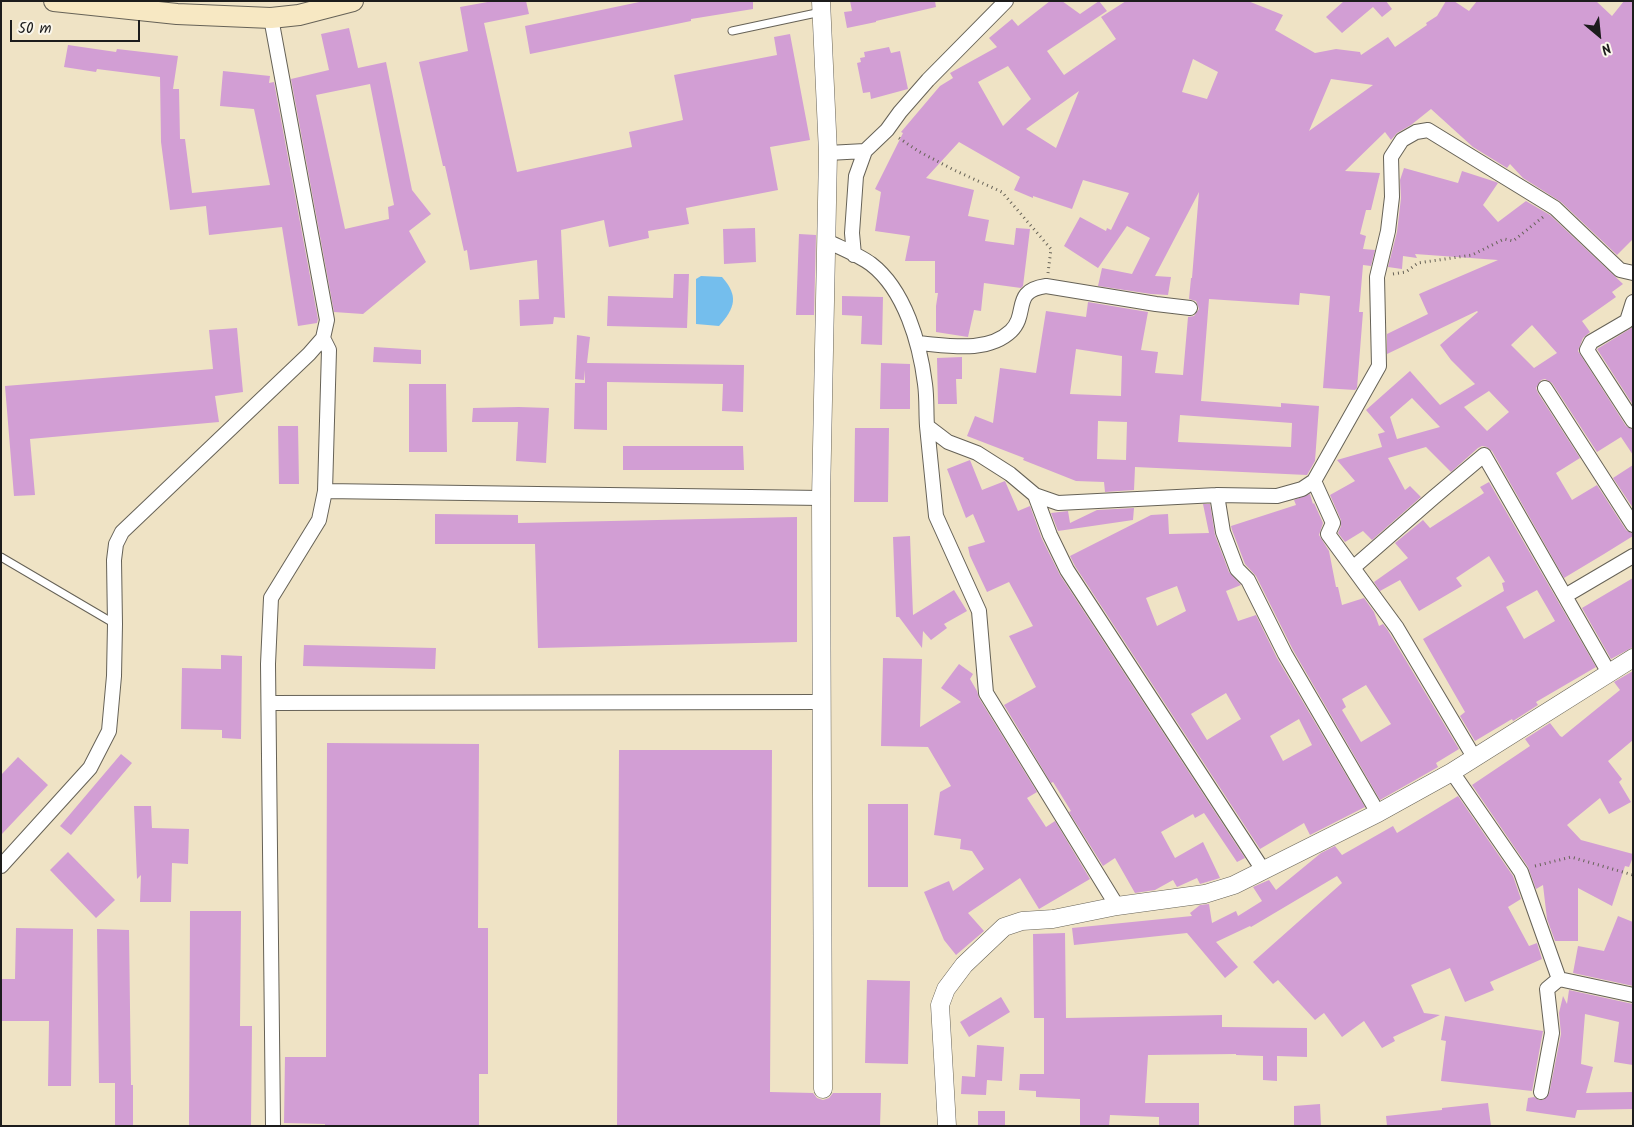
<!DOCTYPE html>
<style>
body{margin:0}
#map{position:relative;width:1634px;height:1127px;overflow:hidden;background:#efe3c5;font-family:Kalam,sans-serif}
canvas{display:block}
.frame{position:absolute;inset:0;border:2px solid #1c1c1c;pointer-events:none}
.north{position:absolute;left:1574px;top:10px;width:50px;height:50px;-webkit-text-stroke:4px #fbf7ec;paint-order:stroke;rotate:152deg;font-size:14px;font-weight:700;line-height:20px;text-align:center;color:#1c1c1c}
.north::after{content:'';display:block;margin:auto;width:18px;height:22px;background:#1c1c1c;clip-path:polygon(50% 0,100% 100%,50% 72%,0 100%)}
.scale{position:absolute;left:10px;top:20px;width:130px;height:22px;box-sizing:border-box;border:2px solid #1c1c1c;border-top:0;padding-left:6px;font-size:15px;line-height:18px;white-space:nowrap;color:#1c1c1c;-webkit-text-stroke:4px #fbf7ec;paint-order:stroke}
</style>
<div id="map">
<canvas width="1634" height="1127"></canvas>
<div class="frame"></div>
<div class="north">N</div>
<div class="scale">50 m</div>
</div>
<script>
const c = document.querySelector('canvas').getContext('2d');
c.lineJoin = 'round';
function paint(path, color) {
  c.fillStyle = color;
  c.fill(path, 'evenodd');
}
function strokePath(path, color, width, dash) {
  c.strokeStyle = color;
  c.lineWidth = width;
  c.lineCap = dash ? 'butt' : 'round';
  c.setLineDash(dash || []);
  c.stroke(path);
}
const water = new Path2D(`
 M701,276l21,1c17,19 13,31 -3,49l-23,-2v-45z`);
const building = new Path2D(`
 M493,1h33l3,13 -45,9 33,149 115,-25 -3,-15 54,-12 -9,-45 103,-20 -3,-18 16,-3 20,106 -40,7 8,43 -92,18 3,16 -41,7 1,7 -40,9 -5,-27 -43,10 4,88 -11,-1 -1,7 -33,2 -1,-26 20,-1 -2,-39 -67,10 -3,-20 -3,1 -19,-85h-2l-24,-104 49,-11 -8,-44z
 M644,1h109v8l-62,10v2l-161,33 -5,-28z
 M850,1h85l1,6 -60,14v1l-29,6 -3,-16 8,-1z
 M1050,1h12l18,13 19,-13 8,10 -60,40 17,24 52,-36 -15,-22 25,-16h122l35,14 -8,15 40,23 21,-4 24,3 1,3 27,-18 7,10 32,-22 -1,-2 11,-7 9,-15h8l15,10 8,-10h119l16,15 12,-15h9v238l-16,16 -56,-53 -38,-24 -13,-14 -3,4 -34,-21 -42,-38 -20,16 -14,8 -6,7 -6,-8 -40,39 35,2 -9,37h-5l-6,24 6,2 -3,13 12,1 -4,16 -8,-1 -4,47h4l-6,76 -2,2 -32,-2 7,-92 -30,-3 -1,12 -90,-6 -8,102 80,6v-4l38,3 -4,55 -8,14 -172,-8 -1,23 -29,2 -1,-10 -28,-1 -53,-21 1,-2 -57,-22 8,-20 18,7 7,-55 36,5 10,-62 40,6 2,-15 60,10 -7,38 17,2 -3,21 28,2 5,-58 6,-1 5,-7 -3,-8 -7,-2 2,-21h1l7,-86 -44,84 16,1 -3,18 -17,-1 -53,-8 4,-18 30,6 18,-36 -23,-12 -29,42 -34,-22 16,-29 26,14 1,-3 4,2 18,-37 -46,-13 -11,29 -39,-13v2l-19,-8 6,-13 -61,-35 -33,36 48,12 -6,26 21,4 -4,21 29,4 2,-17 14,1 -7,57 -2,2 -37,-5 -3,28 -7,-1 -6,27 -32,-5v-26l2,-13h-3v-32h-30l5,-25 -35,-5 6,-39 -6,-3 28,-56 -2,-1 39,-46 13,-8 -3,-5 47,-26 -8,-9 23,-19 6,7zM1193,59l25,13 -11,27 -25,-7zM1008,66l23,33 -28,27 -25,-44zM1331,79l42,6 -64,46zM1079,91l-23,57 -30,-19zM1076,349l46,7 -1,40 -51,-2zM1180,415l112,8 -1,24 -113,-5zM1098,421l29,1 -1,38 -29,-1z
 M1344,1h42l6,8 -10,8 -9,-10 -31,26 -16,-16z
 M349,28l9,40 28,-6 26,128 19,24 -22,17 17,31 -63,52 -29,-2 -43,-233 38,-9 -8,-36zM370,84l24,121 -6,2 1,12 -44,10 -29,-134z
 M68,45l48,7 1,-3 61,7 -5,33h6l1,50h5l7,54 78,-8 -16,-76 -34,-3 3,-35 47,5 -1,7 5,-1 44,237 -1,4 -19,3 -16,-99 -73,8 -3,-29 -36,4 -9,-68 -1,-65 -63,-8 -1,3 -32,-5z
 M889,47l2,6 9,-2 8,38 -37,10 -1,-7 -7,1 -6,-30 4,-1 -1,-4 5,-1 -1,-5z
 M1404,168l54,15 4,-12 34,11 2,1 -15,22 15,17 28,-21 24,14 73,69 -11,8 4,5 -34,24 8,11 -7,6 -5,13 48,75 7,4v25l-12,-18 -24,15 -45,-69 -7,-4 -4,1 -5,8 2,5 42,65 -24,15 16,27 25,-15 29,45 7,4v2l-29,18 -40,24 -72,-127 -5,-4 -5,-1 -4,2 -27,24 -25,-25 -38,11 17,32 5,-4 11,11 -49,43 -9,-9 -18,11 -7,-9 3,-7v-6l-11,-25 25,-14 -18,-21 45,-13 -4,-13 7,-2 -19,-22 44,-39 30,34 35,-21 -24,-24 -11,-15 38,-33 -1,-1 -90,43v-20l41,-20 -9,-20 79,-34 -83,-6 2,4 -14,-2 -1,13 -14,-2 9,-35 4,-34 -1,-18zM1532,325l25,28 -23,15 -23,-23zM1489,391l20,21 -22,19 -23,-24zM1412,398l28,29 -43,12 -7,-22z
 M755,228l1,34 -32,2 -1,-35z
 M799,234l17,1 -2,80h-18z
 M674,274h15l-2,54 -80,-2 1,-30 65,2z
 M842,296l41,1 -1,48 -21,-1 1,-28 -20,-1z
 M1633,327v78l-36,-56z
 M237,328l6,64 -28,4 4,26 -189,17 5,56 -21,1 -9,-110 208,-17 -4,-39z
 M577,335l13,2 -3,26 157,2 -1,47 -21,-1 1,-27 -116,-2v48l-33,-1 1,-46h10v-13l-1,10 -9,-1z
 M374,347l47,3v14l-48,-2z
 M962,357v22h-6l1,25h-19l-1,-46z
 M881,363l29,1v45h-30z
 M409,384h37l1,68h-38z
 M519,407l30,1 -3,55 -30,-2 2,-39h-46l1,-14z
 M278,426h20l1,58h-20z
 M855,428h34l-1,74h-34z
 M623,446h120l1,24h-121z
 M970,460l12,30 23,-9 13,30 12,-5 12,33 18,36 185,283 -8,4 -33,-49 -9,5 -2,-4 -32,18 14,26 28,-16 17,36 -20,6 -3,-6 -20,9 -4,-7 -18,10 -20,3 -20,-35 -12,8 -34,-54 2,-1 -18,-29 -2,1 -47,-78 32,-18 -27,-51 24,-10 -24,-44 -22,10 -17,-36 -2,-9 17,-5 -12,-28 -7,4 -19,-49z
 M1633,465v43l-20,-30z
 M1489,482l107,185 -60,35 2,3 -25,16 -1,-2 -37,22 -15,-25 5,-4 -42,-73 81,-48 -2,-8 3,-1 -16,-26 -33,22 6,8 -43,25 -19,-31 -20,11 -6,-9 34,-24 -13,-15 28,-23 7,8 54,-35 -4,-6zM1537,590l18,31 -31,18 -18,-32z
 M1310,494l3,10 1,-1 9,20 -4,12 10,16 7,36h2l4,18 22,-7 10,14 5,14 4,-2 4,5 72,120 -23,14 2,4 -58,33 -87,-150 -37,-74 -11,-12 -13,-34 -1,-4 65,-21 -2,-5zM1366,685l25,39 -30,18 -19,-32 4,-3 -4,-8z
 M1203,504h7l5,31 14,37 12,13 -15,6 12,30 18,-6 21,43 88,149 -55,28 -6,-12 -44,26 -185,-283 -5,-10 81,-41 17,-1 1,20 40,-1zM1177,586l9,25 -29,15 -11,-28zM1226,693l15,26 -34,21 -16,-26zM1299,719l13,26 -29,16 -13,-25z
 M1134,508l-1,12 -75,11 -7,-18 17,-2 2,12 27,-13z
 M435,514l83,1v8l279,-6v125l-259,6 -3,-104h-100z
 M910,536l3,79 41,-25 13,21 -23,13 3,4 -16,12 -8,-9 -1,17 -23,-31h-3l-3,-80z
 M1633,578v69l-22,12 -29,-51z
 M304,645l132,3 -1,21 -132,-3z
 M221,655l21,1 -1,83 -19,-1v-8l-41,-1 1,-61 39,1z
 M883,658l39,1 -2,68 41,-25 -20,-14 18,-24 14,10 -3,5 7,12 2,7 58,94 -10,6 19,29 9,-6 35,58 -51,30 -19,-31 -52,35 16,18 -28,24 -12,-15 -20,-48 25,-11 4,10 31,-22 -12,-18 -12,-2 1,-10 -27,-4 6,-43 11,-6 -23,-39 -47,-1z
 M1633,671v69l-25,21 14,18 -3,3 12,20 -22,12 -9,-16 -33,27 14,15 52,14v3l-4,10 -4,-1 -13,40 -34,-18v53h-23l-8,-22 -4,-34 -7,4 -8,-22 -56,-82 58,-39 -5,-7 25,-16 10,13 2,1 58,-47 -6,-8z
 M327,743l152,1 -1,184h10v146h-9v52h-154v-2l-41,-1 1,-66h41z
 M619,750h153l-2,342 43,1 4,5 6,2 6,-2 4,-5h48l-1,33h-263z
 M121,754l11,9 -61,72 -11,-9z
 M18,757l30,28 -47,50v-60z
 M1458,796l55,80 8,23 -13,8 21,39 8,-3 5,16 -52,23 4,8 -29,12 -15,-34 -39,17 13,28 16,2 -47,22 2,4 -13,7 -18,-27 -22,16 -18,-24 -9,7 -37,-40 -5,4 -20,-22 89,-79 -5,-7 -86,51 -1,-1 -34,16 22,25 -13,11 -38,-45 -113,12 -2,-17 120,-12 -2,-3 10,-8 9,-1 3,19 24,-12 2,5 24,-15 -9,-14 16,-7 7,10 45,-37 14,-7 7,9 51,-29 4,7z
 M868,804h40v83h-40z
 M134,806h17l1,22 37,1 -1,35 -16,-1 -1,39h-31l1,-27 -4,4z
 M68,852l47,48 -19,18 -46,-48z
 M190,911h51l-1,115h12l-1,100h-62z
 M1618,916l15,6v64l-60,-13 5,-27 26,5z
 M16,928l57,1 -2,157h-23l1,-65h-48v-42h14z
 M97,929l32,1 2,155h2v41h-18v-43h-16z
 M1065,933l1,85 156,-3v12l85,1v29l-30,-1v25l-14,-1v-24l-27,-1v-1l-88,1 -3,48h54v23h-40v-9l-49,-2 -1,11h-29v-27l-44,-2v-6l-17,-1 1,-16h24v-56h-10l-1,-84z
 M867,980l43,1 -2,83 -43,-1z
 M1569,990l64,14v61l-19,-3 5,-40 -34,-8 -4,50 12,3 -7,26 47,-1v17l-56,1 -2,8 -49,-7 2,-13 6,-1 5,3h4l6,-6 12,-60 -2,-21 4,-17 4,8z
 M1001,997l9,15 -41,25 -9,-15z
 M1445,1016l98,15 -11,60 -91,-10 5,-40 -5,-1z
 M977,1045l27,2 -2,34 -15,-1 -1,15 -25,-1 1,-18 13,1z
 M1488,1103l3,23h-104l-1,-10 56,-6v-2z
 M1320,1104l1,22h-27v-20z
 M978,1111h27v15h-27z`);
const path = new Path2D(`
 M899,138l19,13 36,19 48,22 49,57 -3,24
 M1393,274l13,-2 12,-9 54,-8 32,-16 9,2 30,-24
 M1535,866l36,-9 62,18`);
const service = new Path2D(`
 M732,31l89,-19
 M1,557l114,67`);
const minor = new Path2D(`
 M828,153l37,-2 22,-21 13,-18 28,-32 78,-79
 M827,241c14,7 32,14 44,23 34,26 49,80 54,120 2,14 1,28 2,42
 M854,255l-2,-22 4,-57 9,-25
 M1633,302l-6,19 -36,21 -4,8 46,71
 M917,343c29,2 70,11 94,-12 18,-18 0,-40 35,-45l110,18 34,4
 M1545,388l88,137
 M1314,481l19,42 -5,11 69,94 77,129
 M325,491l496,7
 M1035,495l15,40 17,35 196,300
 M1217,495l6,37 14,37 11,11 37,74 93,159
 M1354,567l79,-69 51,-43 125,218
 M1565,596l68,-40
 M270,703l552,-1
 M1452,772l69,100 38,107 -12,10 5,44 -11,59
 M1,866l89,-98 19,-37 5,-55 1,-52 -1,-64 2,-16 6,-12 187,-178 14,-16 4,-18 -56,-302
 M1117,906l-131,-213 -7,-82 -43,-95 -9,-90 21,16 29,11 33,21 25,21 23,8 159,-8 60,1 25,-7 12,-8 65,-115 -2,-89 11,-46 4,-34 -1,-40 11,-17 14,-8 12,-2 127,78 65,62 13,3
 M1559,979l74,16
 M273,1126l-5,-462 3,-66 48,-78 6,-29 4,-141 -6,-12`);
const tertiary = new Path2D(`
 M821,1l7,152 -7,345 2,591
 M947,1126l-7,-121 6,-16 18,-24 40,-38 18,-6 31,-2 64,-13 88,-12 29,-9 144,-72 74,-41 181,-114`);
const secondary = new Path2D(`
 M54,1l123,13 94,4 28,-3 54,-14`);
paint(water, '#74beed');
paint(building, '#d29ed4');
strokePath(service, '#666257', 9);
strokePath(minor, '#666257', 16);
strokePath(tertiary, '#666257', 19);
strokePath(secondary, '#666257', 22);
strokePath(path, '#666257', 3, [1, 4]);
strokePath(service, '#fff', 7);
strokePath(minor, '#fff', 14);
strokePath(tertiary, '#fff', 18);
strokePath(secondary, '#f7e8c3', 20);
</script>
